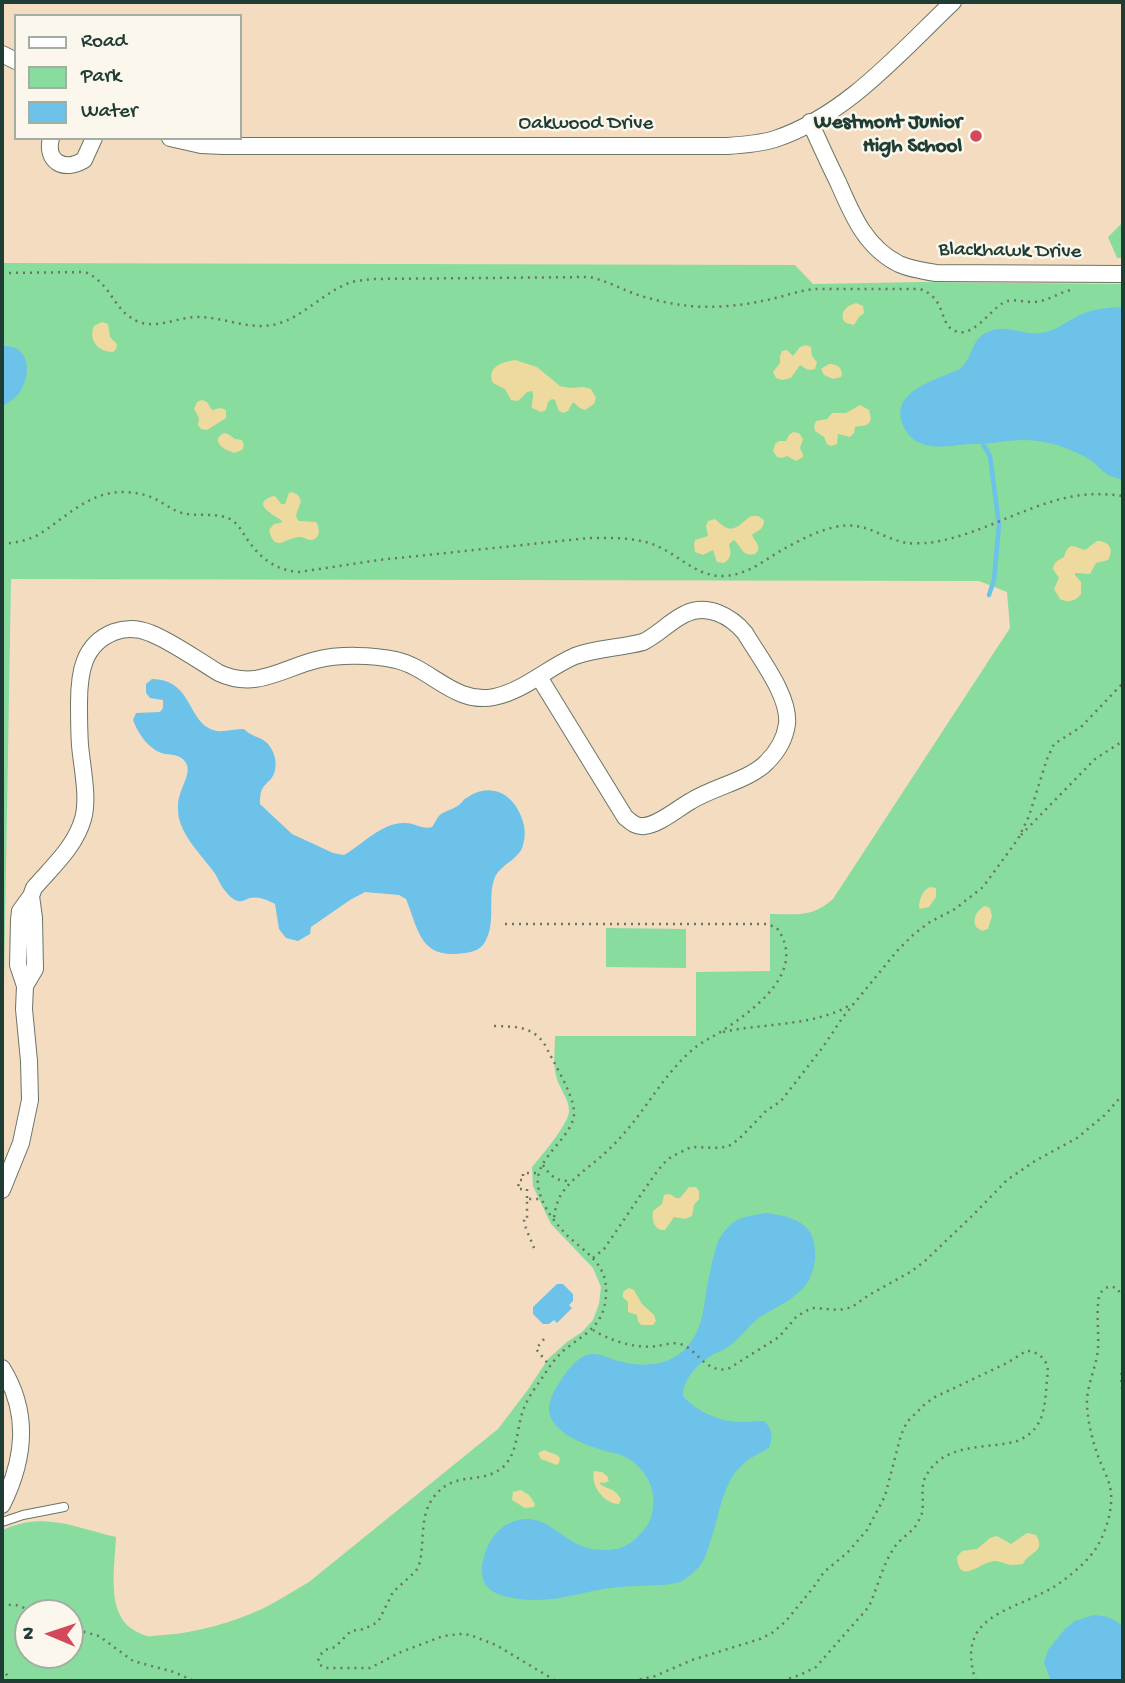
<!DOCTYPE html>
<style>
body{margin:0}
#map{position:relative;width:1125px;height:1683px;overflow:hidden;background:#f4dcc0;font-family:"Gochi Hand",sans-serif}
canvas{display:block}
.frame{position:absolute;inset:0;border:4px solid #1f3d34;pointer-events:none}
.legend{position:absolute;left:14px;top:14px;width:228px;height:126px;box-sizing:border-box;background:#fbf7ec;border:2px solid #a3ada2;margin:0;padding:9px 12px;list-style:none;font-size:21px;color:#1f3d34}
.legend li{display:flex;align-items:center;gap:14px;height:35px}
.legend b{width:35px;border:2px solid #a3ada2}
.north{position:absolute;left:14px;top:1599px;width:70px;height:70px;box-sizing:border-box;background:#fbf7ec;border:2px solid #a3ada2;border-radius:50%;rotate:272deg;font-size:19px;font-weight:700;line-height:28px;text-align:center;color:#1f3d34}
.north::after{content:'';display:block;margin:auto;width:24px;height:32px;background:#d1495b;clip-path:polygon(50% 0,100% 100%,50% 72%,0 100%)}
</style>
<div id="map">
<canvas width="1125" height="1683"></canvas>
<div class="frame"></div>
<ul class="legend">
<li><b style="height:9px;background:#fff"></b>Road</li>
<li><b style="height:19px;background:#87dc9e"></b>Park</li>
<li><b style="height:19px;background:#6dc2e9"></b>Water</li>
</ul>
<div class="north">N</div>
</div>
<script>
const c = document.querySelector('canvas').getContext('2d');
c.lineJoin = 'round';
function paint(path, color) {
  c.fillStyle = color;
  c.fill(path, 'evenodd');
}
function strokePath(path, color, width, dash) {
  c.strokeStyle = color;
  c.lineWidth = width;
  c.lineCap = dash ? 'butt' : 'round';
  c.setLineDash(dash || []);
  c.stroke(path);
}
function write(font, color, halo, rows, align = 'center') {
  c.font = font + ' "Gochi Hand",sans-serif';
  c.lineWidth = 5;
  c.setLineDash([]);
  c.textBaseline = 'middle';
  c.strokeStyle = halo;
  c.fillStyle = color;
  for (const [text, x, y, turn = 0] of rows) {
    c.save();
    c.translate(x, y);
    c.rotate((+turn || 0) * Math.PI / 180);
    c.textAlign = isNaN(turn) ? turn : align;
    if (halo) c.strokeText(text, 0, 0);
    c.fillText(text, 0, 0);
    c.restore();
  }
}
const green = new Path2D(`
 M1123,222v36h-6l-9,-21z
 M2,263l793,2 18,19 110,-2 200,2v1397h-1121v-151c43,-19 71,-3 114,7 -1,23 -7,60 5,80 4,9 16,16 26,19 4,1 11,-1 16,-1 33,-2 68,-12 99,-26 16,-8 31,-18 47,-27l189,-153 29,-38 21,-32 19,-17 15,-10 11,-12 6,-16 2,-17 -8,-19 -42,-44 -18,-38 -1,-19c10,-12 35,-41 37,-55 1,-13 -11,-24 -13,-37 -3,-11 -1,-26 -1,-39h141v-64l74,-1v-57c26,0 42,4 63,-15l177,-271 -3,-36 -28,-11 -968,-2 -9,520zM28,1613h42v42h-42z
 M606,928l80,1v39l-80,-1z`);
const sand = new Path2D(`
 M856,303l7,3 1,7 -5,4 -5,8 -8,-2 -3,-3c-2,-10 4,-14 13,-17z
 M102,322l6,2 2,13 7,7 -1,5 -3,3c-15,0 -25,-12 -19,-26z
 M806,345l5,2 1,9 5,6 -2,7 -7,1 -8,-5 -9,13 -9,2 -6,-2 -3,-6 7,-9v-7l2,-5 5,-1 6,6 7,-9z
 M515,360l22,7 23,19 10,2 14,-1 7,2 5,9 -2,6 -9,6 -5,-2 -7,-6 -5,9 -5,2 -4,-2 -4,-11 -3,-1 -4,3 -2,8 -5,2 -9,-4c-1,-6 3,-12 0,-17l-5,1 -9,9 -7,-1 -6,-11 -12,-6c-7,-16 9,-21 22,-23z
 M829,364c7,0 12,2 13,10l-1,3 -8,2 -9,-4 -3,-6z
 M202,400l5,2 5,8 9,-2 5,2v8l-19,12 -6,-1 -3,-4 1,-7 -5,-9 3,-7z
 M860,405l9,5 2,9c-3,9 -10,6 -16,8l-1,6 -4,4 -12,-3 -1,10 -6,2 -4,-2 -3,-7 -9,-6 -1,-5 2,-5 11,-2 5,-6h14z
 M793,432l6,1 4,6 -3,9 3,6v3l-7,4 -9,-5 -5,2 -5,-1 -4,-6 2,-7 4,-3h7l3,-6z
 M224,433l4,1 7,5 7,1 2,6 -2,4 -8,3c-9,-3 -25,-12 -10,-20z
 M292,492l6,3 3,6 -5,14 1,4 2,2 17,1c4,6 5,17 -5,18 -6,0 -5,-3 -11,-3 -13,-1 -25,18 -31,-7l5,-6 7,-1 1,-2c-7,-6 -33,-17 -9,-25l3,1 5,7h4l4,-11z
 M751,516h7l6,4c0,10 -6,10 -12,15 3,7 11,12 3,19 -13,3 -13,-7 -21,-14l-5,4c2,8 3,14 -5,19l-7,-1 -4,-12 -10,5 -8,-3 -1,-8 1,-4 13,-4 -2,-10 2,-5 7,-2c4,3 6,6 10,8 10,6 18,-6 26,-11z
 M1097,541c13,0 17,9 11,19l-12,3 -6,11 -15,-1v2l6,7v12c-5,7 -13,9 -21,5l-6,-10 5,-11 -6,-9c1,-8 6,-9 11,-12 5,-16 9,-10 21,-7z
 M930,887l6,1v9l-7,10 -9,2 -1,-2c0,-7 4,-18 11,-20z
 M985,906l5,2 2,8 -4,13 -6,2 -6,-4c-4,-9 1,-17 9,-21z
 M689,1187h7l3,4v8l-5,6 -2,11 -7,3 -11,-2 -9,13c-10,1 -14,-9 -12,-19l9,-7 2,-9 6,-1 6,4h4z
 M629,1288l5,2 8,14 12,11 2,6 -3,4h-12l-3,-4 -1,-6 -9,-3v-10c-3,-4 -8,-4 -4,-11z
 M544,1450l13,5 3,3 -1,5 -2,2 -16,-6 -3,-6z
 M594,1471l8,1 5,4 2,5 -5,2 -3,-1 -1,2c8,6 14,3 21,15l-2,5c-15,0 -29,-19 -25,-33z
 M521,1490l8,5 6,9 -1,3 -9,1 -13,-8 1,-8z
 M1027,1533l9,2c11,17 -8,17 -13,29 -1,0 -10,1 -11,1 -6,0 -11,-4 -17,-4 -14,0 -36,26 -38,-4l5,-6 15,-2 13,-11 7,-2 14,8z`);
const water = new Path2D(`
 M1120,307l3,1v172c-5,-2 -10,-3 -15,-5 -6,-4 -11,-10 -16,-14 -16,-10 -36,-18 -55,-20 -18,-3 -35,1 -53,3 -5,0 -11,0 -16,0 -17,2 -36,6 -52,-3 -8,-5 -13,-13 -15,-22 -6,-27 29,-37 49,-46 2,-1 8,-3 10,-4 13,-11 11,-31 28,-37 20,-9 33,4 52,1 15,-1 25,-11 38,-17 13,-7 28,-8 42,-9z
 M2,346c28,-2 30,27 18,46 -4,6 -12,11 -18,15z
 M152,679c43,1 34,46 65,52 8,1 18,-2 27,-2 7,8 16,7 23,14 9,9 12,26 4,36 -5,5 -8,7 -10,13 -1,4 -1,8 -1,12l32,30 41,19 11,2c18,-10 37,-32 60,-32 10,-1 18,7 28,4 3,-4 5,-10 9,-13 6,-4 14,-5 19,-10 6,-5 1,-3 8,-7 20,-14 43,-5 52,17 5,10 6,21 3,31 -3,14 -22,19 -28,32 -8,19 1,44 -9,63 -4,9 -12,12 -21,13 -45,7 -46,-22 -59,-54l-7,-4 -34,-3 -15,8 -39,27 -1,7 -12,7 -12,-3 -7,-9 -4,-25c-7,-4 -17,-8 -25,-6 -6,2 -9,5 -15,2 -2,-1 -7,-5 -8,-7 -5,-5 -8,-12 -11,-18 -12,-17 -30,-34 -36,-53 -2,-5 -2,-11 -2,-16 0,-15 13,-31 9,-41 -4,-10 -13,-10 -22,-11 -15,-3 -27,-20 -32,-34l3,-7 24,-1 3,-4v-8l-13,-2 -4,-5v-9z
 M765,1213c25,3 49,8 50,38 1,10 -2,22 -7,31 -12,17 -32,25 -48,35 -12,9 -20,22 -32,30 -6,4 -13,6 -19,10 -12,8 -27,24 -26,39 14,16 37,26 58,26 8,0 15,-1 23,-1 9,9 9,16 5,27 -9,5 -20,10 -27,17 -18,16 -22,46 -29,68 -3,9 -6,21 -11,30 -4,6 -13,14 -20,18 -13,6 -47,4 -63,6 -35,3 -63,17 -100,12 -9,-2 -17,-2 -25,-7 -19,-10 -12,-36 -3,-52 5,-7 11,-14 19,-17 33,-15 49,17 77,25 7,2 15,2 21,2 19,-1 28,-10 39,-24 6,-10 7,-20 6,-31 -2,-17 -15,-33 -32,-40 -4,-2 -10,-2 -15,-4 -18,-5 -57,-18 -57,-42 0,-10 6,-20 12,-29 7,-10 18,-26 32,-26 8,0 18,5 25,7 29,8 59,4 75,-22 10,-16 11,-34 14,-52 3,-15 6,-31 11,-46 14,-23 21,-23 47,-28z
 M557,1284h6l10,10v7l-4,4 3,3 -15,15 -3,-3 -5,4h-6l-10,-10v-7z
 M1094,1615c12,1 21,3 29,12v54h-72l-7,-18 4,-13 17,-21 10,-8z`);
const stream = new Path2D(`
 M983,444l7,12 9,69 -5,55 -5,15`);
const path = new Path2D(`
 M2,273l83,-1c28,12 27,39 54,50 19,7 39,-5 58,-5 28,0 53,14 80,7 28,-8 49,-34 75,-42 7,-2 14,-2 22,-3l216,-2c16,4 30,11 45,17 15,5 31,9 47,11 24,4 57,1 80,-4 18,-3 34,-10 52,-12h106c26,9 19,33 33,41 18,11 37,-20 50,-27 10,-6 21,0 32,-1 13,-1 23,-9 36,-12
 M2,544c12,-1 24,-3 36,-9 29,-18 52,-45 89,-43 9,1 18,2 26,6 10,4 18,12 29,15 15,4 33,-1 48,6 8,4 12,13 17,20 13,19 28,31 52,33l80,-12 210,-22c21,0 43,-1 63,6 26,9 43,33 72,32 23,-1 39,-15 58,-26 16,-9 35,-19 53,-23 30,-7 45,11 72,16 6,1 15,0 21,0 52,-7 96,-38 147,-47 16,-3 32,-2 48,0
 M1021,835l74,-76 28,-18
 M505,924h260l11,3c33,43 -21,82 -54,104 -11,7 -21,11 -31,20 -26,23 -42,53 -64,79 -7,8 -14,16 -22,23 -14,13 -32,24 -43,40 -5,8 -7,16 -8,25
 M494,1026c20,1 36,-1 50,17 8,17 29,50 30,68 2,25 -40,46 -36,74 2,17 14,34 25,46 19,21 45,29 43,64 -2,32 -21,38 -43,56 -6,6 -12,13 -17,21 -7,11 -17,23 -22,36 -8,19 -5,44 -21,59 -22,19 -49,2 -70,31 -14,19 -8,46 -14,67l-3,6 -23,21 -15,30 -14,7 -13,2 -16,16 -10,3 -5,5 -2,6 2,4 6,3h44l31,-16 42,-16 17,-2 10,1 26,10 60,36
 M723,1032c36,-8 75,-6 110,-19 7,-2 13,-6 20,-9
 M543,1165c7,11 15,18 28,15
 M527,1198v-9h-9l1,-9h4v-7h15
 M534,1248c-3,-9 -10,-21 -10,-29h3v-20h15
 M593,1258l11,-9 49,-72 10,-13 8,-7 20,-10 28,1 10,-2 10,-7 27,-28 15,-10 42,-54 20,-30 54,-66 17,-17 16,-12 25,-13 28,-22 35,-48 11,-23 18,-57 7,-15 27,-17 42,-44
 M593,1330c18,11 43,19 64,16 7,-1 15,-4 23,-2 18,5 24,29 48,25l51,-32 18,-21 11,-6 6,-2 26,2 12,-3 17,-12 43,-24 13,-10 49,-47 33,-34 28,-19 42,-23 29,-24 17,-20
 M544,1339l-8,10 14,17
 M1123,1359l-2,19 2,20
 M2,1607c10,-4 20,-3 28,6
 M70,1628l29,8 34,25 41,11 20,9
 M2,1668l9,13
 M633,1681l22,-5 37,-16 68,-21 12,-6 14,-12 27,-33 11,-16 23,-19 20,-23 18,-34 16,-61 6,-13 18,-18 10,-7 72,-34 19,-12h5l9,4 7,9 1,7c-4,29 1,57 -31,70 -31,9 -74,0 -92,37 -6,13 2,29 -6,42 -5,12 -18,17 -25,28 -11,16 -16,38 -24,56l-4,6 -50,57 -16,8 -19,6
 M976,1681c-22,-65 34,-69 76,-93 15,-9 38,-28 46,-43 10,-18 17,-43 11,-62 -3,-10 -9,-20 -12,-30 -5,-14 -9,-31 -10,-47 -1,-20 9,-37 11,-57 1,-18 -2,-36 1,-53 4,-8 9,-11 18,-8l6,10`);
const service = new Path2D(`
 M2,1522l21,-7 41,-8`);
const minor = new Path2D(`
 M2,54l14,7
 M810,122c9,20 18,40 28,60 14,32 27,65 61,82 11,5 24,7 37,9l187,1
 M51,138c-6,24 13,34 33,22l10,-22
 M170,138l31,7 22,1h504c16,-1 32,-2 48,-7 72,-24 125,-87 178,-137
 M25,986l10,-17 -1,-51 -3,-22
 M2,1190l19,-47 9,-43 -1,-39 -5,-52 1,-23 -7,-21 1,-45 1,-9 11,-15 3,-8c18,-21 41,-41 49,-69 6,-21 -1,-51 -3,-74 -1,-14 -1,-28 -1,-42 0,-30 4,-59 35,-71 11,-4 24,-4 36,1 21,8 49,28 69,40 37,17 62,-4 97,-13 23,-6 57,-5 80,0 35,8 59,45 98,37 30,-6 53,-29 81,-41 21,-8 46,-8 68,-14 15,-7 27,-21 42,-28 22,-11 46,2 60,19 14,24 45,63 42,91 -2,14 -10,28 -20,38 -17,18 -54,25 -76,39 -13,7 -32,24 -47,25 -8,1 -13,-4 -19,-9l-86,-140
 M2,1368c28,45 23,91 0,137`);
const markers = [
 [976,136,7,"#d1495b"]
];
const poiNames = [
 ["Westmont Junior",962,124],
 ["High School",962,148]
];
const streetNames = [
 ["Oakwood Drive",586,125],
 ["Blackhawk Drive",1010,252,1]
];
paint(green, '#87dc9e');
paint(sand, '#eeda9e');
paint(water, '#6dc2e9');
strokePath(stream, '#6dc2e9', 4.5);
strokePath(service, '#6a7565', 10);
strokePath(minor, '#6a7565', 18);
strokePath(path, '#6a7565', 2.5, [2, 5]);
strokePath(service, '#fff', 8);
strokePath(minor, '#fff', 16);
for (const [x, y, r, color] of markers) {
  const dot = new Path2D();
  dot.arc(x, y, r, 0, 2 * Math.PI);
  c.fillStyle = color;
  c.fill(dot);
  strokePath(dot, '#fbf7ec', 2.5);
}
write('bold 21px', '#1f3d34', '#fbf7ec', poiNames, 'right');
write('21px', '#1f3d34', '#fbf7ec', streetNames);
</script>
